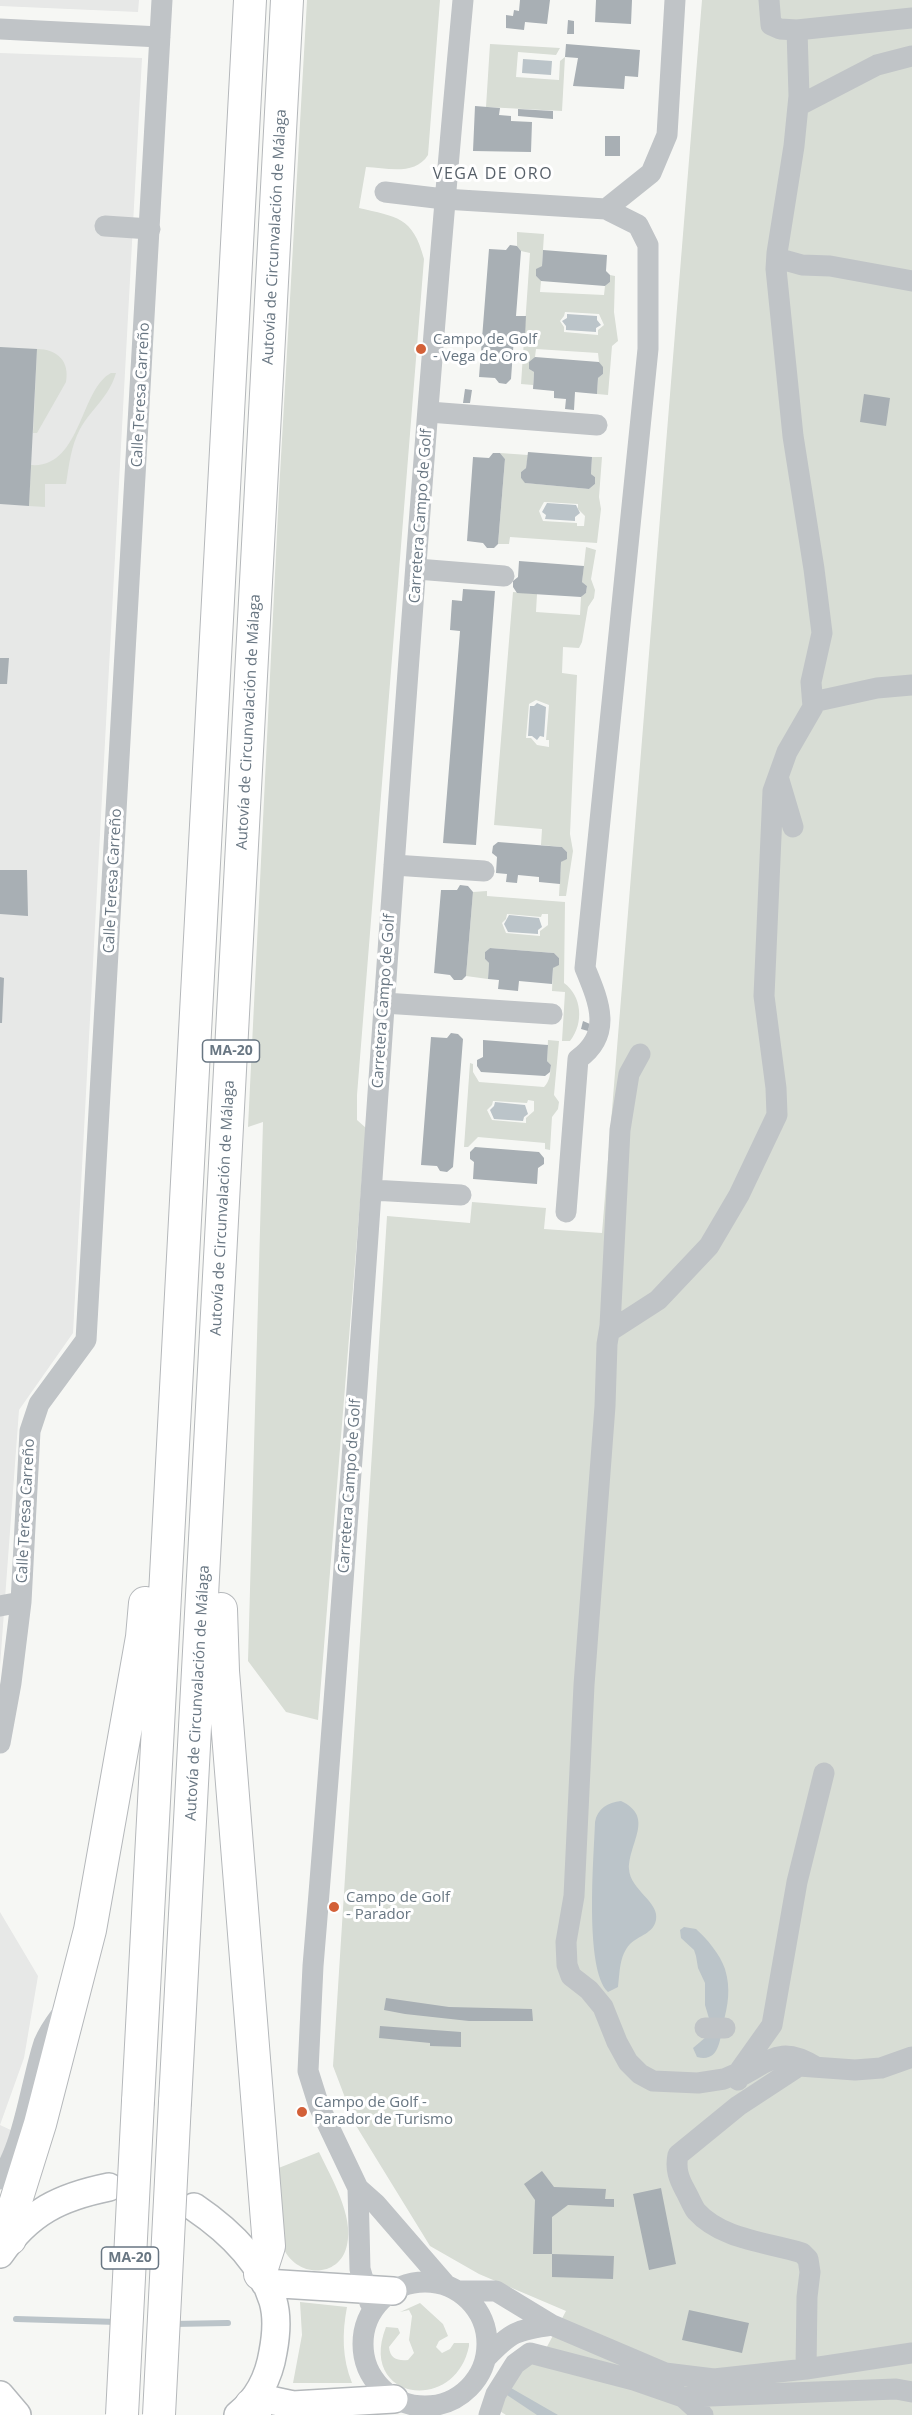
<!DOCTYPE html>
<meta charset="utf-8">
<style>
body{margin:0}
canvas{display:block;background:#f6f7f4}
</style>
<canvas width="912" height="2415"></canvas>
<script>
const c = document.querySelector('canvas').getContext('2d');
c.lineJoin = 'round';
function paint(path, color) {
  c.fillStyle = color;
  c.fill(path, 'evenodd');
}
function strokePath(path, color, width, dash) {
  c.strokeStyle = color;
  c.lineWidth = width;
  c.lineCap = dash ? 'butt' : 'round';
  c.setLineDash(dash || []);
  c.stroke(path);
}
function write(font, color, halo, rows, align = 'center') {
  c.font = font + ' "Open Sans",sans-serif';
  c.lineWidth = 6;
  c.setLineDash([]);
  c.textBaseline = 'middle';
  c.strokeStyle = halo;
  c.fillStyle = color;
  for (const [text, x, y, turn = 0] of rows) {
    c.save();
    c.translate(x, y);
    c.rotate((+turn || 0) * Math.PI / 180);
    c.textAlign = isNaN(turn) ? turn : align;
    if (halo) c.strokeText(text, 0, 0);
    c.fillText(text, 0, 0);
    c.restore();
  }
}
const built = new Path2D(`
 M0,0h139l-1,12 -138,-6z
 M0,53l142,5 -69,1275 -54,77 -19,256z
 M0,1912l38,64 -14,82 -24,67 15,7 -15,38z`);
const green = new Path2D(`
 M307,0h133l-12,155c-13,21 -41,13 -62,12l-7,41c37,9 54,8 65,51l-67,836v25l9,8 -48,592 -32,-8 -38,-51 15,-539 -15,5 31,-635z
 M702,0h210v2415h-406l-11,-7 29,-44 17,-6 25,-47 -87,-37 -49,-28 -75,-122 -22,-58 54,-850 83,7 2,-21 74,6 -2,21 58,4z
 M490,44l70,4 -4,7 -38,-3 -2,25 43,3 1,-19 5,-4 -3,54 -76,-4z
 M517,232l27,2 -2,32 -6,4v6l5,5 -1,11 64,3 1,-9 5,-4v-7l5,1 -1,36 4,29 -6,5 -4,49 -11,-1 1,-16 5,-4v-6l-4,-6 -1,-9 -62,-4 -1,8 -6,12 5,3 -1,13 -12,-1 9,-131 -9,-2 -4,-5zM565,312l34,2 5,11 -6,5v5l-34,-3v-5l-4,-6 4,-5z
 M37,349c20,0 33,12 29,33l-29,51h-4z
 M111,373h5c-7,24 -24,35 -36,56 -9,17 -11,36 -14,55h-21v23l-16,-1 2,-41c50,4 49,-76 80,-92z
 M500,453l28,2 -2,13 -5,4v6l5,5 63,6 6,-5v-7l-4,-3 1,-17h10l-3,40 2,12 -4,34 -87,-6 -1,7h-11l7,-85zM544,502l34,2v5l7,7 -1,10h-7v-3l-34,-2 -4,-10z
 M586,547l10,3 -5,29 4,11 -1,8 -6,9 -6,35 -3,6 -16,-1 -1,26 15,2 -7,159 3,17 -7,45h-7l2,-34 6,-4v-6l-5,-5 -21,-2 1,-16 -48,-4 19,-233 24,2 -1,18 44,3 1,-18 5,-4 1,-7 -5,-4zM536,700l13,5 -3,35h3v7l-12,-2 -6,-7h-5l3,-34z
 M487,891v5l78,6 -1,81c18,13 20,40 6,58h-8l3,-49 -13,-1 1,-23 6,-4v-6l-5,-5 -64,-5 -5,4v7l4,4 -1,16 -22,-3 7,-84zM507,914l34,3 1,-3h6v11l-8,6v5l-34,-3 -4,-10 4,-4z
 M548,1040l11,1 -5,54 5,7 -1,7 -6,8 -2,33 -5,-1v-6l-67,-6 -10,10h-4l6,-84 3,1v8l6,10 65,5c6,-6 6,-13 7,-22l-4,-4zM528,1100l6,1v10l-8,7v5l-34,-3 -5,-10 5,-5 1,-4 34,2z
 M319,2152c12,25 35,64 28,93 -7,34 -52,34 -65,0l-11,-74z
 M300,2302l47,5c-5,26 -5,51 5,76h-59l9,-48z
 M420,2303l23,21 5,12 -9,5 -3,6 6,6 8,-4 4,-6h15v3c-14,69 -112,54 -83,-19l12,1 2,5 -11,14c1,12 9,14 19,13l6,-7 -5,-13 3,-24 -3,-6 -9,2z`);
const water = new Path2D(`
 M523,59l29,2 -1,14 -29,-2z
 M567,314l30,2v4l4,5 -5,3v4l-30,-2v-4l-4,-5 5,-3z
 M547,503l29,2 4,8 -5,4v4l-30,-2 1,-4 -4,-3z
 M537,703l9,4 -2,30 -4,-1 -3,4 -5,-4h-4l2,-30h4z
 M509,915l30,3 3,9 -4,3v4l-30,-2 -4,-8z
 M495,1102l30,3 3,9 -4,3 -1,4 -29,-2 -4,-9 4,-4z
 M621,1801c34,16 8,41 8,68 1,21 31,33 27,51 -3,14 -17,15 -26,24 -11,12 -10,28 -12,43l-10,5c-24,-23 -14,-136 -13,-170 2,-13 13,-20 26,-21z
 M684,1927l12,2c11,10 24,25 29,40 6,20 3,36 -2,55 -3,16 -4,39 -26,33l-4,-9 13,-11 5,-12 -6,-20v-22l-7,-15 -2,-12 -2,-6 -13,-12 -1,-8z
 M511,2388l47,27h-21l-30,-20z`);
const stream = new Path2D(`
 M16,2319l101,3
 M173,2324l55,-1`);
const building = new Path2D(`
 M520,0h30l-3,24 -22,-2 -1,8 -18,-2v-13l7,1 1,-6 5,1z
 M596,0h36l-1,24 -36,-2z
 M568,20l6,1v13h-7z
 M566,44l74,6 -2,27 -13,-1 -1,13 -51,-3 5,-28 -13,-1z
 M475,106l25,2 -1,7 12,1v5l21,1 -1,30 -58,-1z
 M518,109l35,2v8l-35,-3z
 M605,136h15v20h-15z
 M510,245l7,1 4,5 -5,65h10l-1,21h-11l-3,42 -5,5 -7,-1 -4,-5 -16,-1 10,-128 17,1z
 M543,250l64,5 -1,16 4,4v7l-5,4 -64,-5 -5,-5v-7l6,-3z
 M0,347l37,2 -8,157 -29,-2z
 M535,357l64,5 4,5v7l-5,4 -1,16 -22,-2 -1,18 -9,-1 1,-10 -12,-1v-7l-21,-2 1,-17 -5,-3v-7z
 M465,389l7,1 -2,13h-7z
 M864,394l26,4 -4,28 -26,-4z
 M528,452l64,5 -1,17 4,3v7l-6,5 -64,-6 -4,-5v-6l5,-4z
 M493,453h7l5,6 -7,85 -4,4h-7l-4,-5 -16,-2 6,-84 16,1z
 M519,561l65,5 -2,16 5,4 -1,7 -5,4 -64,-4 -4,-6v-6l5,-4z
 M463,589l32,2 -19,254 -33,-2 17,-212 -10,-1 2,-30 10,1z
 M0,658h9l-2,26h-7z
 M498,842l64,5 5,5v7l-6,3 -1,22 -21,-2v-5l-21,-2 -1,8 -11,-1 1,-8 -11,-1 1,-16 -5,-4 1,-7z
 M0,870h27l1,46 -28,-2z
 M460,885l8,1 5,6 -7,84 -4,4h-8l-4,-5 -16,-2 7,-83h16z
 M490,948l64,5 5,5v7l-6,3 -1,16 -33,-3 -1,10 -20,-2 1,-9 -11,-1 1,-16 -4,-4v-7z
 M0,977l4,1 -2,45h-2z
 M583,1021l7,3 -2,7 -7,-2z
 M451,1033l7,1 5,5 -10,128 -6,5 -7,-1 -3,-5 -16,-1 10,-128 16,1z
 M483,1040l65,5 -1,16 4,4 -1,7 -5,4 -64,-4 -4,-6v-6l6,-3z
 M475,1147l64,5 5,6v6l-6,4 -1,16 -64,-5 1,-17 -4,-3v-7z
 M386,1998l63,9 83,2 1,12h-64l-64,-7 -21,-4z
 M380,2026l81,6v15l-31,-1v-3l-51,-5z
 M542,2171l12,16 52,2 -1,10h9v8l-46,-2 -16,12v37h-19l2,-54 -11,-16z
 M661,2188l15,76 -27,6 -16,-76z
 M552,2254l62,2 -1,23 -61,-2z
 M689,2310l60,13 -7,30 -60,-13z`);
const minor = new Path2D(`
 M0,29l160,8
 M797,30l115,-12
 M798,106l79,-41 35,-9
 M385,192l59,7 162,10 45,-36 16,-38 8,-135
 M105,226l45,3
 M777,258l25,7 28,1 82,15
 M429,412l168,13
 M417,569l87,7
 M813,702l64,-14 35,-3
 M779,780l14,47
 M394,865l90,6
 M384,1003l168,11
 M640,1054l-11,20 -9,56 -10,196 -3,18 -2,62 -21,279 -10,211 -8,46 1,23 4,11 18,14 14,17 14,35 11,20 12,12 13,7 45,2 26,-4 16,-7
 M372,1190l89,5
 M566,1212l12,-153c35,-25 21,-57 7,-91l63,-619v-104l-10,-20 -32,-16
 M610,1331l48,-31 51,-54 30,-51 38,-80 -1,-27 -12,-92 9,-205 14,-39 26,-45 -2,-25 11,-49 -8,-64 -21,-133 -17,-167 1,-16 17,-107 5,-50 -2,-66 -17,-1 -9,-4 -2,-25
 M0,1606l21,-4
 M0,1743l11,-60 10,-81 9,-171 9,-27 47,-64 76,-1340
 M705,2028h20
 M739,2077l1,-7 32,-45 25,-143 27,-109
 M738,2080l1,-3c33,-17 42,-32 77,-10
 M0,2179c24,-33 31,-97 44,-136 4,-10 11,-20 17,-28
 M358,2188l2,81 10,34
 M363 2344a62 62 0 1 1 124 0a62 62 0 1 1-124 0Z
 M447,2286l-71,-82 -18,-16 -39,-82 -11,-35 5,-105c55,-655 89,-1312 150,-1966
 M458,2291h38l56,34 113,48 49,6 92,-10 106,-16
 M486,2358c25,-26 30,-28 66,-33
 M806,2369l1,-72 3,-25 -2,-13 -6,-6c-35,-11 -80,-13 -106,-42 -4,-6 -7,-14 -11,-21 -6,-11 -10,-21 -7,-35l60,-49 61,-40 56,4 26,-2 31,-11
 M489,2415l7,-21 19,-30 15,-11 104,27 49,17
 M703,2415l-20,-18 213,-8 16,3`);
const major = new Path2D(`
 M194,2207c34,23 67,54 79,94 5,17 3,35 0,51 -4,25 -16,48 -35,63
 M0,2254c29,-42 60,-57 109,-67
 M265,2283l128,8
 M0,2395l17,20
 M256,2397l37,8 101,-6`);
const highway = new Path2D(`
 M221,1609l2,62 46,575 -9,28
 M138,2101l112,-2101
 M175,2102l112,-2102
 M10,2239l5,-35 25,-80 50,-194 52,-293 3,-34
 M251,2405l4,10`);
const highwayBridge = new Path2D(`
 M122,2415l16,-314
 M159,2415l16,-313`);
const markers = [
 [421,349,6,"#d36038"],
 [334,1907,6,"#d36038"],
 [302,2112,6,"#d36038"]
];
const shields = [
 [231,1051,57],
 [130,2258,57]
];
const shieldNames = [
 ["MA-20",231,1051],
 ["MA-20",130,2258]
];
const streetNames = [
 ["Autovía de Circunvalación de Málaga",275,237,-87],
 ["Calle Teresa Carreño",141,395,-87],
 ["Carretera Campo de Golf",421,516,-86],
 ["Autovía de Circunvalación de Málaga",249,722,-87],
 ["Calle Teresa Carreño",113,881,-87],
 ["Carretera Campo de Golf",384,1001,-86],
 ["Autovía de Circunvalación de Málaga",223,1208,-87],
 ["Carretera Campo de Golf",350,1486,-86],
 ["Calle Teresa Carreño",26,1511,-87],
 ["Autovía de Circunvalación de Málaga",198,1693,-87]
];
const poiNames = [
 ["Campo de Golf",433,340],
 ["- Vega de Oro",433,357],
 ["Campo de Golf",346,1898],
 ["- Parador",346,1915],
 ["Campo de Golf -",314,2103],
 ["Parador de Turismo",314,2120]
];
const neighbourhoodNames = [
 ["VEGA DE ORO",493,174]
];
paint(built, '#e7e8e7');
paint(green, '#d8ddd5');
paint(water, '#bbc4c9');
strokePath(stream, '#bbc4c9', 6);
paint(building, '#a8afb4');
strokePath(major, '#b4b8bb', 30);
strokePath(highway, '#b5b8bb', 34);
strokePath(minor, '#c0c4c7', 21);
strokePath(major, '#fff', 27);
strokePath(highway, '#fff', 32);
strokePath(highwayBridge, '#b5b8bb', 34, []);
strokePath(highwayBridge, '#fff', 32);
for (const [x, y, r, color] of markers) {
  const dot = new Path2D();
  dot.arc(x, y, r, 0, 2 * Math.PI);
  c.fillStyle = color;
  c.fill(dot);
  strokePath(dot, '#fff', 2);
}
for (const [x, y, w] of shields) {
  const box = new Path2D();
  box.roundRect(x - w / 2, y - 11, w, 22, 4.5);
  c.fillStyle = '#fff';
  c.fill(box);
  strokePath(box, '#687682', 1.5);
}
write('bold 14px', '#687682', null, shieldNames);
write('15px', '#687682', '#fff', streetNames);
write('15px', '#687682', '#fff', poiNames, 'left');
c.letterSpacing = '1.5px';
write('16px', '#565f68', '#fff', neighbourhoodNames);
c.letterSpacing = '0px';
</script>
